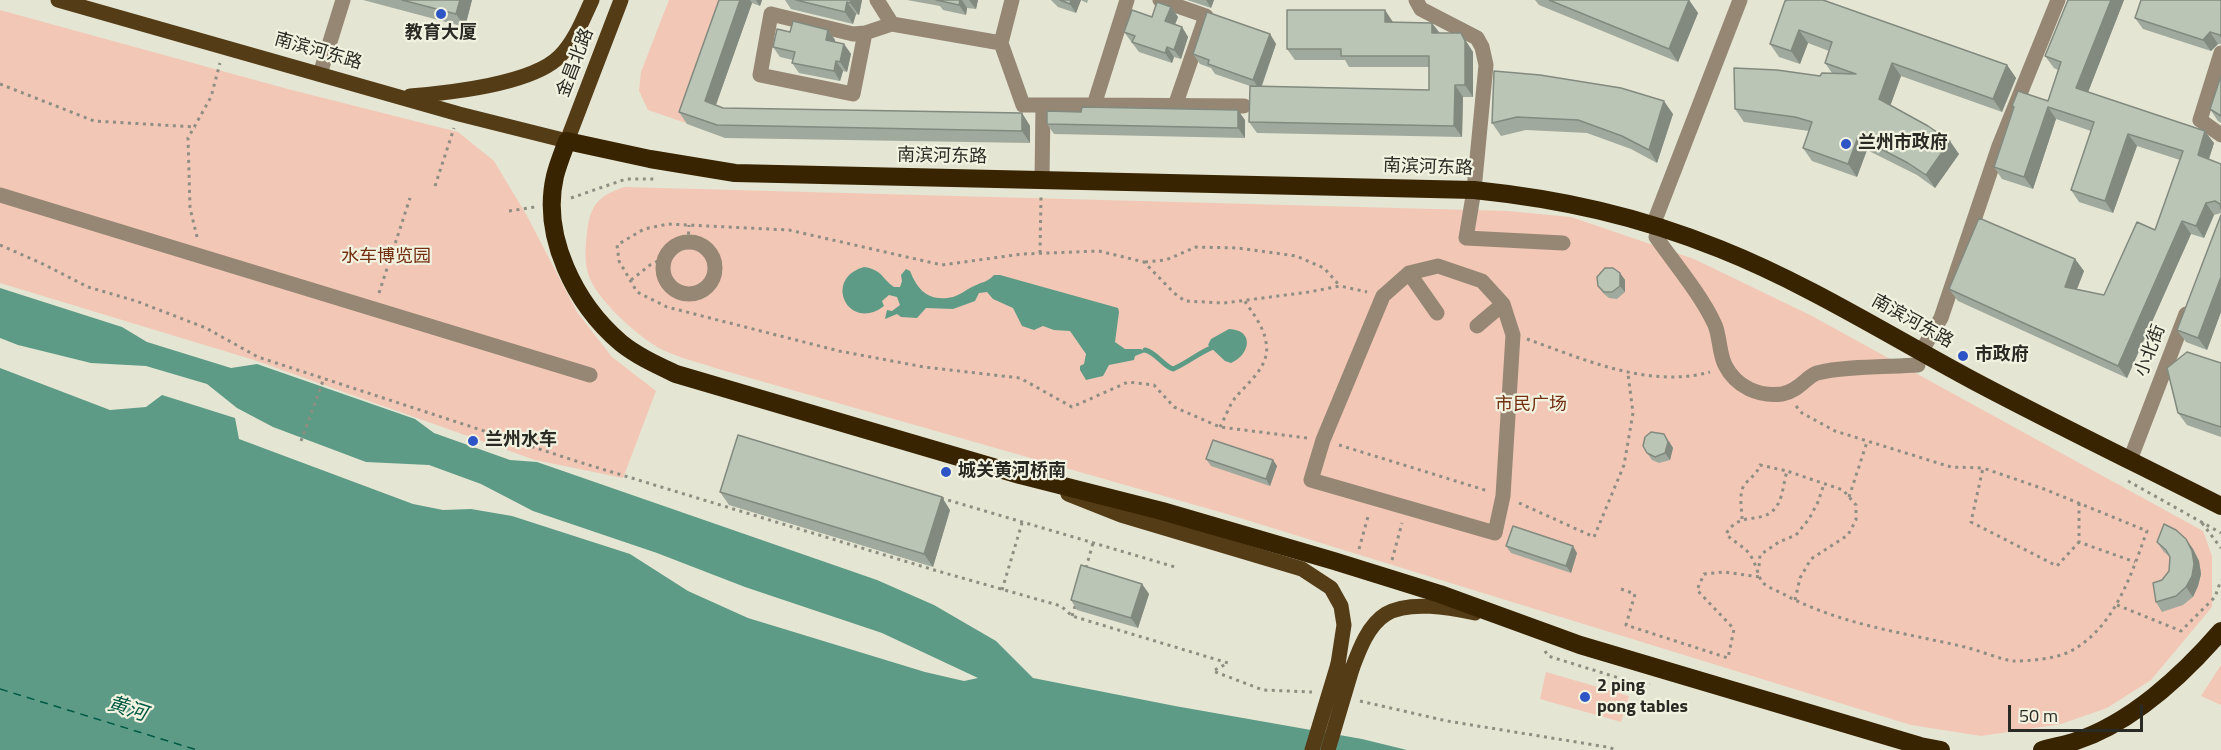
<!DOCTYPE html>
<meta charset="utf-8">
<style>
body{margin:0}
#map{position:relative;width:2221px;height:750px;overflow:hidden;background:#e5e5d3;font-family:"Titillium Web",sans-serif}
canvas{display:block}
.scale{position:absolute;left:2008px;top:705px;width:135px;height:27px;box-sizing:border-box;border:3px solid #2a2a24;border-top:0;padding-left:8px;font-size:18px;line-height:21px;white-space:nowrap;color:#2a2a24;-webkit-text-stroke:4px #f2f2e0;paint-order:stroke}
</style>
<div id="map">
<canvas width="2221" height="750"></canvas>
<div class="scale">50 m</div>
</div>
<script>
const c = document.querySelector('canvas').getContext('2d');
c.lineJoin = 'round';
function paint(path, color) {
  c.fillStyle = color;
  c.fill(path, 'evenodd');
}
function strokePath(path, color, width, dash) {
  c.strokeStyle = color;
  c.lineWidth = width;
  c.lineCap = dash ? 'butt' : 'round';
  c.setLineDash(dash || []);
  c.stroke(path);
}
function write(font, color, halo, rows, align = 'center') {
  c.font = font + ' "Titillium Web","Noto Sans SC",sans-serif';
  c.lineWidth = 4.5;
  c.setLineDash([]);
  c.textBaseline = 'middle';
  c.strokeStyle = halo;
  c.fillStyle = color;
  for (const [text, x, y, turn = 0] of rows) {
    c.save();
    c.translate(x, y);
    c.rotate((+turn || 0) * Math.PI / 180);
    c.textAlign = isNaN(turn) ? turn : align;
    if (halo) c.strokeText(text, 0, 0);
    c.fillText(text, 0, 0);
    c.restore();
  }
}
const green = new Path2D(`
 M669,0h60l-43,123 -38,-13 -9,-19 2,-19z
 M0,10l284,78 174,44 36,29 33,55 50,96 35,45 44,34 -33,87 -88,-18 -281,-100 -254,-77z
 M624,187l884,24 63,6 123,42 116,56 393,216 9,25v51l-61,73 -44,28 -46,16 -80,12 -70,-11 -684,-211 -512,-146c-17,-6 -36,-10 -52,-18 -23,-11 -63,-48 -73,-71 -6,-14 -5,-31 -3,-46 3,-28 11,-37 37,-46z
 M2221,665v40l-20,-9z
 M1546,672l83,24 -8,26 -81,-23z`);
const water = new Path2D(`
 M864,267c19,3 17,11 30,20h6l2,-6 -1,-6 5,-6 4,2c8,20 19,31 43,26 7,-2 14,-8 21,-11 8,-4 14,-4 20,-11h6l111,31 7,2 1,4 -4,30 10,7h16l4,3 -10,4 -1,4 -25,5 -6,11 -17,4 -6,-10v-4l4,-2 2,-10 -16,-23 -16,-1 -11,-4 -9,4 -12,-4 -9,-18 -20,-9 -6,-7 -8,1 -4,8 -22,8 -27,-1 -9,10 -16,-1 -4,-3 -12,5 2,-9 5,1 8,-6 -3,-8 -8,-2 -7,6 2,5c-35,27 -62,-27 -20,-39z
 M0,288l122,39 25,15 84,26 26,-4 158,55 19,14 76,27 27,2 340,118 57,25 62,36 37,37 142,28 187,33 45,11h-1407v-382l110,42 36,-3 16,-12 73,23 4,21 174,65 30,6 28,-1 41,7 118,38 58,37 60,27 177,54 39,9 14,-3 -96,-45 -137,-46 -88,-34 -124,-42 -52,-27 -52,-19 -63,-3 -93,-35 -36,-19 -30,-24 -61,-18 -55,-3 -73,-18 -18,-7z
 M1229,329c26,1 21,26 2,34l-6,-2 -17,-16 3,-6z`);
const stream = new Path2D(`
 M1145,350c12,3 17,15 28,19 14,-6 24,-15 38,-21`);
const ferry = new Path2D(`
 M0,689l197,61`);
const path = new Path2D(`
 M0,84l94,37 102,6
 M435,186l19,-58
 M571,198l55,-19h28
 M509,211l26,-4
 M197,237l-7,-29 -2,-70 23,-41 9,-34
 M688,242l1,-17
 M0,245l41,18 47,24 48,14 70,27 52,29 321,105 355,108 127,36 11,10 156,47 -15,8 50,19 49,2
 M1040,253l1,-56
 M1145,262l21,-2 30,-13 42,1 58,8 28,12 16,18
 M631,280l19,-15 14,-7
 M379,293l31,-95
 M1527,339c56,20 122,50 183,33
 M1796,406l6,7 33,18 116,36 32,1 -12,54 86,44 22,-24
 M1220,427c5,-9 9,-21 15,-29 13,-16 36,-32 31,-56 -2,-15 -14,-30 -22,-42
 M1307,438l-87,-11 -46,-20 -20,-22 -26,-3 -56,25 -52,-29 -96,-11 -85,-16 -172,-44 -30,-15 -18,-31 -2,-16 27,-16 24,-5 121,6 153,35 80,-11 77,-3 45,11 30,31 11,8 39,2 85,-11 31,-6 27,6
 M301,441l23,-63
 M1339,445l149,46
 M2128,481l93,52
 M1849,497l18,-55
 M941,498l234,69
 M1519,503l75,34 30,-72 9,-52 -5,-39
 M2079,503v39l56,20
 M1742,519c0,-11 -4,-26 3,-35 6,-7 12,-10 15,-19l27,6
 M2202,523l19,25
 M1359,549l10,-36
 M1392,560l10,-37
 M1759,566l1,-11 19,-13 17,-7 13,-16 9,-17 6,-18
 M1086,568l7,-25
 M1621,589l14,5 -9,31 102,33 6,-29 -37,-39 7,-16 20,-2 36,5
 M1002,590l20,-67
 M1795,600l5,-22 11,-19 37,-24 8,-15v-15l-13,-15 -56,-19c-3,10 -4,24 -9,33 -14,24 -37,4 -52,30 7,7 15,11 21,17 9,9 11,27 16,32 6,5 17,9 24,13 56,29 118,37 178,51 13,3 37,13 48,14 17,0 43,-2 58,-10 44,-24 60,-76 76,-120l-103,-42 -61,-21
 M2117,605l64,26 34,-34 6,-17
 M1072,616l4,-13
 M1545,651l3,5 97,30 5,-2
 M1360,701l87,20 160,26 10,3`);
const minor = new Path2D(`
 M877,0l15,24 109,19 22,62h20
 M1160,0l46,16 -31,90
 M1416,0l5,9 56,29 5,9 4,18 -12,125 -8,48 97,5
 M865,33l-12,61 -93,-19 11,-61 82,20 12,-1 27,-9
 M1001,43l11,-43
 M2221,53l-21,67 21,15
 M320,74l23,-74
 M1094,105l150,1
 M1042,180l1,-75h51l33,-105
 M0,195l590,180
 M1653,225l87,-225
 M1656,237c19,27 46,59 59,88 5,12 4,28 10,40 11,22 34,32 57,29 17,-3 25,-18 35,-21 28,-7 71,-6 101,-8
 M663 268a26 26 0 1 1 52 0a26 26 0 1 1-52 0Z
 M1438,266l44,15 21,23 10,31 -10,161 -8,37 -184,-53 12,-40 60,-144 26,-23z
 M1409,273l28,40
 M1477,326l26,-22
 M1921,352l20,-34 58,-172 59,-146
 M2130,460l56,-146`);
const major = new Path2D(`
 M58,0l401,114 108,27 54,-141
 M410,96c38,-3 123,-12 150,-40 15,-15 23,-37 32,-56
 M1068,494l53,21 181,54 29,19 10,18 3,19 -6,39
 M1352,669c7,-19 16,-44 34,-55 23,-14 65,-6 89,-1`);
const highway = new Path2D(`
 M1941,750l-21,-4 -340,-101 -140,-51 -106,-33 -172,-50 -142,-36 -344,-101c-19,-9 -39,-18 -55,-31 -46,-39 -80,-107 -66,-167 3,-12 8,-24 12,-35l83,18 85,14 739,17c87,9 164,26 246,59 88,35 170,87 254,132 81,43 164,83 247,125
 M2042,750c10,-3 21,-5 31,-8 57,-18 110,-67 148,-111`);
const majorBridge = new Path2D(`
 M1312,750l26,-86
 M1328,750l24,-81`);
const wall = new Path2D(`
 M363,0h109l-7,27z
 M719,0h43l-2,6 -8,-3 -36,102 7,3 299,5 8,13v17l-305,-5 -38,-14 -8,-12z
 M785,0h77l-3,15 -3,-1 -3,10 -62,-15z
 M907,0h71l-2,9 -9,-1 -1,7 -23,-5 -3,-4z
 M1051,0h37l-1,3 -6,-3 -5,13 -18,-6z
 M1187,0h27l-3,8z
 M1535,0h154l9,13 -20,49 -139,-57z
 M2068,0h56l-36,92 126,51 -5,16 12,5v49l-7,2 -10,23 -13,-4 -64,144 -169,-77 -9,-12 126,-30 9,12 -7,18 27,6 51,-65 25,-70 -43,-14 -24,67 -34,-11 -8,-12 20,-59 -35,-12 -23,70 -31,-10 -8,-12 19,-59 -1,-2 36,-5 10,-31 -4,-2 -9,-12z
 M2221,0v44h-3l-7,7 -68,-22 -8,-11z
 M1785,1l222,64 9,13 -14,34 -101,-36 -11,30 69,48 -24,34 -18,-13 -50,-25 -10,27 -45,-16 -9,-13 6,-17 -65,-9 -9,-13 97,-36 -7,-10 4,-12 -21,-8 -8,21 -21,-7 -9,-13z
 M1171,7l7,10 -3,8 7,2 6,10 -7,22 -7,-2 -2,6 -33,-11 -15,-20z
 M1393,22l39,1 8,10 33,19v45h-10l-1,40 -205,-4 -8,-11 1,-36 -35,-12 -4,-6 -11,-4 -7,-10 77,-20 6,10 -14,42 167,4v-23h-80l-4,-7h-50l-8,-11z
 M828,30l7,10v2l9,2 7,10 -4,18 -4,-1 -3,10 -41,-8 -7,-10 1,-3 -13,-3 -7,-10 17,-15z
 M1494,71l179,43 -16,49 -26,-14 -44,-16 -61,-3 -25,6 -9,-13z
 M2221,76v47l-3,-2 -8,-12z
 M1245,120v18l-191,-4 -7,-10z
 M2221,215v97l-14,38 -21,-8 -9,-12z
 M1620,273l5,7v12l-8,7 -8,-1 -6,-5 -5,-7z
 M2221,363v74l-34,-12 -9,-12z
 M1669,441l4,7 -3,12 -11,3 -7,-3 -5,-7z
 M1206,459l67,1 4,6 -7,20 -59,-20z
 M720,492l230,18 -17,57 -204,-62z
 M2186,539l7,10 6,12 2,13 -3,12 -5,11 -10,8 -21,7 -6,-10 6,-22 7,-9 1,-14 -6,-5 -7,-10z
 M1506,546l71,7 -6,20 -60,-20z
 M1142,584l7,10 -11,34 -61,-18 -6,-10z`);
const shadedWall = new Path2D(`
 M460,0h12l-7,27 -9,-13z
 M740,0h10l2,3 -39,110 -8,-12z
 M756,0h6l-2,6z
 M851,0h11l-3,15 -9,-12z
 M960,0h2l5,8 -1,7 -7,-10z
 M969,0h9l-2,9z
 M1071,0h10l-5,13 -6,-9z
 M1206,0h8l-3,8z
 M1689,0l9,13 -20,49 -9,-13z
 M2111,0h13l-39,100 -9,-12z
 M847,2l9,12 -3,10 -8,-12z
 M1171,7l7,10 -6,14 -7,-10z
 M1385,10l8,12v12l-8,-12z
 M1432,23l8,11 -8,-1z
 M1182,27l6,10 -7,22 -7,-9z
 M828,30l7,10 -2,10 -7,-10z
 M1799,30l9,13 -8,21 -9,-13z
 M2210,32l8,12 -7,7 -8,-11z
 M1461,33l12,19v45l-8,-12z
 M1270,34l6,10 -16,46 -7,-10z
 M844,44l7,10 -4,18 -7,-10z
 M1167,47l7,10 -2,6 -7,-10z
 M836,61l7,10 -3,10 -6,-10z
 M1892,63l9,13 -13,36 -9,-13z
 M2007,65l9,13 -14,34 -9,-13z
 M1455,85l8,12 -1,40 -8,-11z
 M1664,101l9,13 -16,49 -8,-13z
 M2048,107l8,12 -23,70 -9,-12z
 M1238,110l7,10v18l-7,-10z
 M1022,113l8,13v17l-8,-12z
 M2205,131l9,12 -8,25 -8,-13z
 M2128,134l9,12 -24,67 -8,-12z
 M1858,137l9,13 -10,27 -9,-13z
 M1950,141l9,13 -24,34 -9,-13z
 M2206,203l8,12 -10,23 -8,-12z
 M2182,221l9,13 -64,144 -9,-12z
 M2075,259l9,12 -11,28 -8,-12z
 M1620,273l5,7v12l-5,-6z
 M2221,277v35l-14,38 -9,-12z
 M1664,434l9,14 -3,12 -5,-7z
 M1273,460l4,6 -7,20 -4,-7z
 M942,497l8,13 -17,57 -9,-13z
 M2186,539l7,10 6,12 2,13 -3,12 -5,11 -7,-10z
 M1573,546l4,7 -6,20 -5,-7z
 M1142,584l7,10 -11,34 -7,-10z`);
const building = new Path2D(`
 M402,0h58l-4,14z
 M719,0h21l-35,101 18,7 299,5v18l-305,-6 -38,-13z
 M796,0h55l-1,3 -3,-1 -2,10z
 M936,0h24l-1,5z
 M1060,0h11l-1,4z
 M1549,0h140l-20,49z
 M1787,0h36l184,65 -14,34 -101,-36 -13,36 49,27 22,15 -24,34 -18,-12 -50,-26 -10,27 -45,-16 9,-26 -17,-5 -60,-8 -1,-41 43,2 43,6 2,-3 34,1 -31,-11 7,-21 -33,-12 -8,21 -21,-7 15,-43z
 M2068,0h43l-35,88 129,43 -7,24 23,9v45l-1,-5 -5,-3 -9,2 -10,23 -14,-5 -64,145 -169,-77 30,-71 96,41 -10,28 39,8 33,-73 18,8 28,-79 -55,-17 -23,67 -34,-11 23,-68 -46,-15 -24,70 -30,-10 20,-60 -2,-1 6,-15 30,10 13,-39 -16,-6z
 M2141,0h80v37l-1,-2 -10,-3 -7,8 -68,-22z
 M1157,2l14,5 -6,14 17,6 -8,23 -7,-3 -2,6 -33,-11 3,-6 -11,-4 8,-22 20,7z
 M1287,10h98v12l47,1v10h29l4,8v44h-10l-1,41 -205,-4 1,-36 179,4v-34h-88v-7h-54z
 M1207,12l63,22 -17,46 -45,-16 1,-4 -16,-6z
 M793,21l35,9 -2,10 18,4 -4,18 -4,-1 -2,10 -42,-8 3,-11 -22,-5 4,-18 13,3z
 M1494,71l46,4 81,13 43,13 -15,49 -27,-14 -44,-16 -61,-3 -25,6z
 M2221,76v40l-11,-7z
 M1082,107l156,3v18l-191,-4v-13l34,1z
 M2221,215v62l-23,61 -21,-8z
 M1605,268h8l7,5v13l-8,6h-8l-6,-6 -1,-9z
 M2187,352l34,11v64l-43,-14 -11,-45z
 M1651,432l13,2 4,8 -3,11 -10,4 -8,-4 -4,-7 2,-9z
 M738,435l204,62 -18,57 -204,-62z
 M1213,440l60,20 -7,19 -60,-20z
 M2164,524l12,6 10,9 6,12 2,13 -2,12 -6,11 -10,9 -20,6 -3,-19 9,-3 7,-9 1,-14 -4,-7 -9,-8z
 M1513,526l60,20 -7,20 -60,-20z
 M1081,565l61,19 -11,34 -60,-18z`);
const markers = [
 [441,14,6,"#2e55c5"],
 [1846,144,6,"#2e55c5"],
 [1963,356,6,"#2e55c5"],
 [473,441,6,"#2e55c5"],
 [946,472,6,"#2e55c5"],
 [1585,697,6,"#2e55c5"]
];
const poiNames = [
 ["教育大厦",441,34,"center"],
 ["兰州市政府",1858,144],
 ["市政府",1975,356],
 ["兰州水车",485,441],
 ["城关黄河桥南",958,472],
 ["2 ping",1597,687],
 ["pong tables",1597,708]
];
const streetNames = [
 ["南滨河东路",318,52,16],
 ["金昌北路",576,63,-69],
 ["南滨河东路",942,157,1],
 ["南滨河东路",1428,168,2],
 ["南滨河东路",1912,322,29],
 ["小北街",2151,351,-69]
];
const parkNames = [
 ["水车博览园",386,258],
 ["市民广场",1531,406]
];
const waterNames = [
 ["黄河",127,710,17]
];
paint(green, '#f2c7b6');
paint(water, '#5d9b86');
strokePath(stream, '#5d9b86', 5);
strokePath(ferry, '#005a45', 1.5, [8, 6]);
strokePath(path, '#8e8e82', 3, [3, 4.5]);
strokePath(minor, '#958774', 15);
strokePath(major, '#543c17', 15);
strokePath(highway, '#392401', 18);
strokePath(majorBridge, '#543c17', 15);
paint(wall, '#a0a99d');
paint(shadedWall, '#828a7f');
paint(building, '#bac5b6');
strokePath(building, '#828a7f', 1.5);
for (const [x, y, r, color] of markers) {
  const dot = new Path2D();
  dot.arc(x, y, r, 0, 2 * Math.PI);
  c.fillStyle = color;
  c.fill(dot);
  strokePath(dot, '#f2f2e0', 2);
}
write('bold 18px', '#2a2a24', '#f2f2e0', poiNames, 'left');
write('18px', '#2a2a24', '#f2f2e0', streetNames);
write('18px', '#733012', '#f2f2e0', parkNames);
write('italic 20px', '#005a45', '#f2f2e0', waterNames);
</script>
